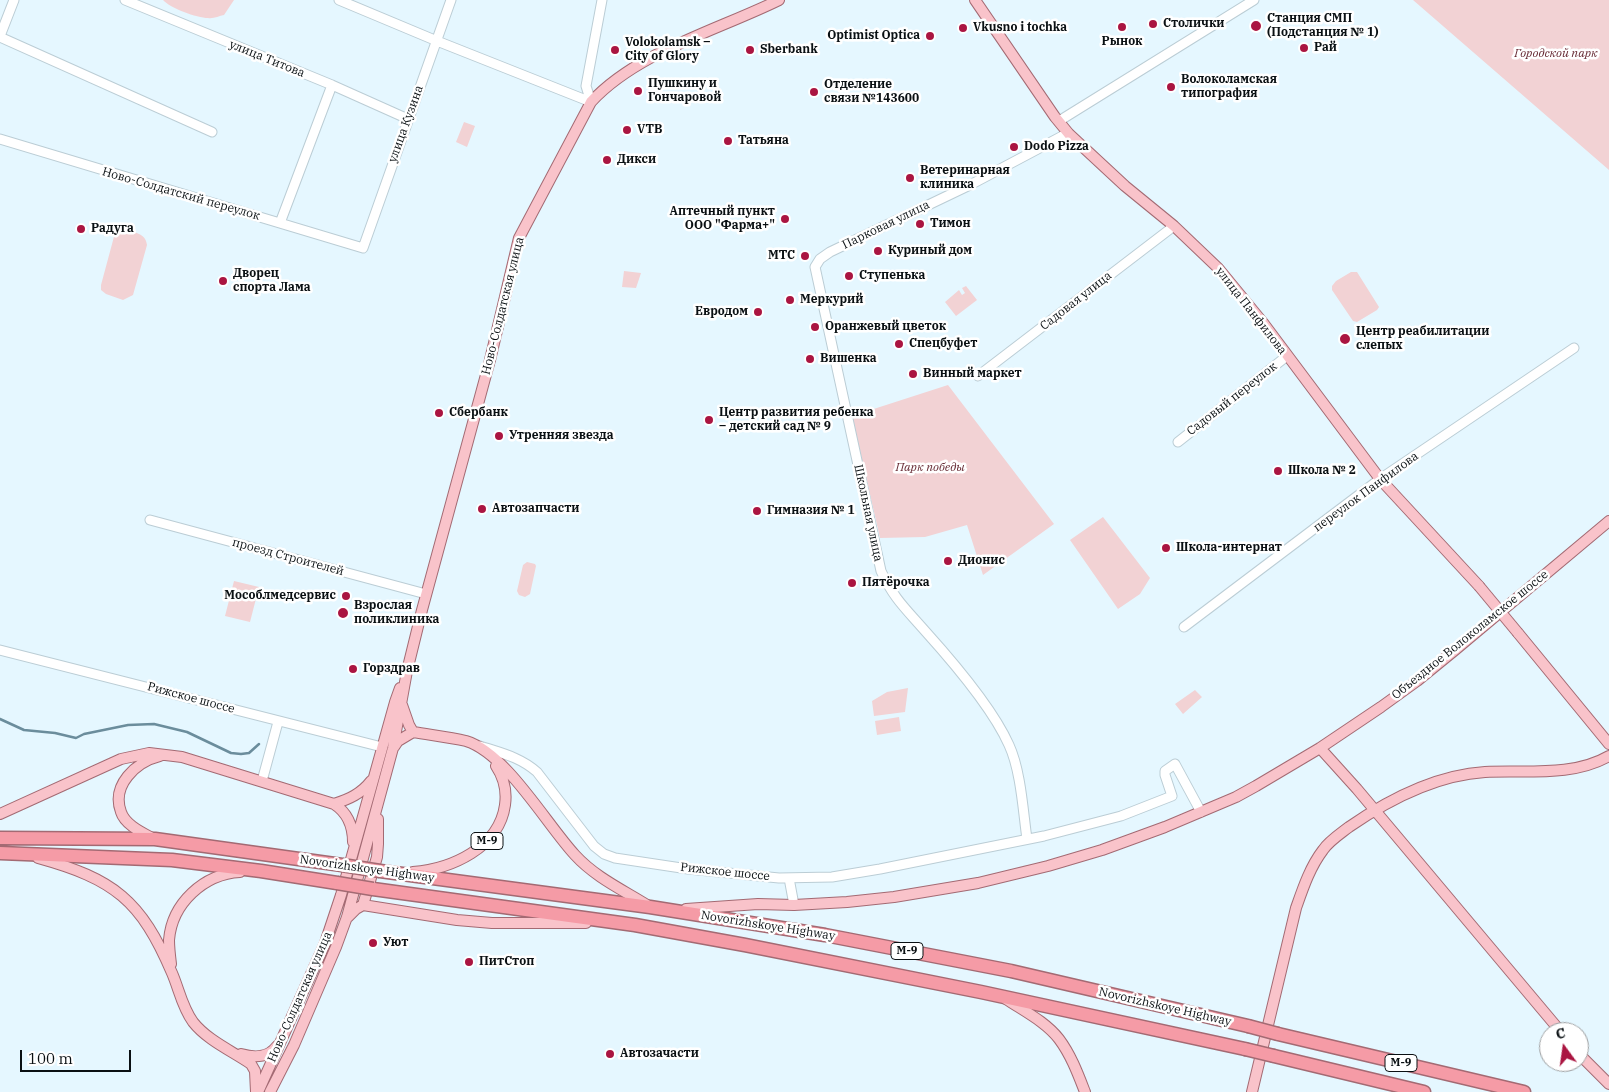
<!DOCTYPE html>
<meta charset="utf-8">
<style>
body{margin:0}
#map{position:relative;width:1609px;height:1092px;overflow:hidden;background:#e5f7ff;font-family:"IBM Plex Serif",serif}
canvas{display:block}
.north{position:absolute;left:1539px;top:1022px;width:50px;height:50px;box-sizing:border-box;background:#fff;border:1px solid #9d9fa1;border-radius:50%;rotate:346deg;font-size:14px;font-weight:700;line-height:20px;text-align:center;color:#0a1013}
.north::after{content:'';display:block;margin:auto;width:18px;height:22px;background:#aa1541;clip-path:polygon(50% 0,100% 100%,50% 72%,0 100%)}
.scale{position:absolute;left:20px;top:1050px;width:111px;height:22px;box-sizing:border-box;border:2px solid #0a1013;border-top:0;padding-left:6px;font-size:15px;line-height:18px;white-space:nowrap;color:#0a1013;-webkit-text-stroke:4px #fff;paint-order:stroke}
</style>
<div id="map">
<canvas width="1609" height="1092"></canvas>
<div class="north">С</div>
<div class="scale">100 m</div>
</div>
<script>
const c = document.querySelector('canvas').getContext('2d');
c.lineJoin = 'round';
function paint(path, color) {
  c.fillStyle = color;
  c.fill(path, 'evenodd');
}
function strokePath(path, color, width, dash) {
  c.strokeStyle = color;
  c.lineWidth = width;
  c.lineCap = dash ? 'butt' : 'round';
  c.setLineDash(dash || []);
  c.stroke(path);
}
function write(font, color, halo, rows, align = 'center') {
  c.font = font + ' "IBM Plex Serif",serif';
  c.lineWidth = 5;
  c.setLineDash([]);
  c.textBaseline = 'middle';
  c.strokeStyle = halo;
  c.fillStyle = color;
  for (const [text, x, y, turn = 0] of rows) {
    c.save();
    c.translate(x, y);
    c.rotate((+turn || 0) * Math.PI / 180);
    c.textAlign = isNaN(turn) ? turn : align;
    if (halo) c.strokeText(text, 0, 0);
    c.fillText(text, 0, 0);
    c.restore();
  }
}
const green = new Path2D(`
 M163,0h71l-10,15c-5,1 -11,4 -16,3 -11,0 -38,-10 -45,-18z
 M1413,0h196v170z
 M464,122l11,4 -8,21 -11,-5z
 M124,229c9,3 22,4 23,16l-14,50 -10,5 -17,-6 -5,-4v-5l14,-52z
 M624,271l17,2 -5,15 -14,-1z
 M1351,272h6l22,35 -2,3 -20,12 -4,-1 -21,-31v-4l4,-5z
 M966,286l11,14 -21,16 -11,-14 14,-12 3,5 3,-2 -3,-5z
 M948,385l106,139 -71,51 -16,-50 -42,12 -45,1 -28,-122z
 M1103,517l47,61 -10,16 -22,15 -48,-69z
 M527,562l8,2 1,2 -6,28 -5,3 -6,-2 -2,-4 6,-26z
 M234,581l25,6 -9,35 -25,-6z
 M908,688l-3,24 -31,4 -2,-15 15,-9z
 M1195,690l7,7 -19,17 -8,-10z
 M899,717l2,14 -24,4 -2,-14z`);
const stream = new Path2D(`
 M0,719l24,11 31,3 21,5 8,-4 44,-9 26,-1 33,8 44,21 10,1 8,-1 10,-9`);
const minor = new Path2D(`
 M125,0l207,85 76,34
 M339,0l98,41 154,61
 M0,36l14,-36
 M0,37l212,95
 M591,102l-5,-16 16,-86
 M1059,121l195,-121
 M0,139l363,109 88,-248
 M280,223l52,-138
 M978,376l196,-150
 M1178,442l109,-86
 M150,520l276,74
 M1184,627l196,-148 194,-131
 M0,650l382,97
 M480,746c21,7 40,11 57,26l57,74 10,8 11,4 73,11 91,9 53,-1 48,-8 164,-33 77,-20 51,-20 -7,-21v-4l10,-7 26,48
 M262,781l16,-59
 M1027,839c-4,-28 -6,-68 -18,-94 -16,-36 -56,-83 -83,-113 -20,-23 -32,-33 -45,-61l-66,-304 5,-8 10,-7 140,-67 98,-52
 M789,878l5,27`);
const major = new Path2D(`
 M975,0l80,117 14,17 56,52 49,40 44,42 46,56 116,155 99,107
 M1518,633l91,111
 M402,705l7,20 4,7
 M394,747l4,-6 15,-9c17,3 36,5 53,9 40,12 81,84 109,114 20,22 48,35 72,50
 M1320,748l37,41 204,243
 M334,804c15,-5 27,-10 37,-23
 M0,814l121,-55 28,-6 33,4 152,47c14,9 19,22 19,38
 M154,839c-11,-6 -29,-14 -33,-27 -10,-27 15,-50 39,-56
 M38,858c76,21 103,42 134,115 7,16 10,34 21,49 14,18 39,29 58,42l4,7 1,21
 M413,872c38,-3 86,-24 92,-67 2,-14 -1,-27 -9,-39
 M363,905l14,-48 1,-13v-25
 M686,909l72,-5 36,1 53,-3 47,-5 84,-14 70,-17 54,-16 63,-23 71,-30 20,-11 64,-38 61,-41 36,-26 38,-31 154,-129
 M348,917l8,-8 7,-4 94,15 35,3h94
 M171,964c-1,-8 -2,-16 -2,-24 3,-37 35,-66 71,-68
 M1006,999c18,12 40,23 53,40 12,16 19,35 26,53
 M241,1054c14,4 27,4 36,-8
 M1579,1054l30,30
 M258,1092l67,-149 16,-48 54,-193 5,-14
 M270,1092l24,-47 42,-98 11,-30 46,-169 14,-77 15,-61 68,-250 29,-122 72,-136c46,-50 127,-72 188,-102
 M1252,1092l44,-184c7,-20 14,-41 27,-58 6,-9 17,-16 26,-23 39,-27 88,-52 136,-55 41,-2 88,5 124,-16`);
const highway = new Path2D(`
 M0,838l155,1 187,26
 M0,853l172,7 89,11 76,12
 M380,871l270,36 175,28 186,36 237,55
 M373,889l262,36 110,20 236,47 264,57
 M1278,1034l246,58
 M1274,1056l150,36`);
const majorBridge = new Path2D(`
 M1479,586l39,47`);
const highwayBridge = new Path2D(`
 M342,865l38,6
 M337,883l36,6
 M1248,1026l30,8
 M1245,1049l29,7`);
const markers = [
 [1153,24,5,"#aa1541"],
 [1256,26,6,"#aa1541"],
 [1122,27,5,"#aa1541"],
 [963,28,5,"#aa1541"],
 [930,36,5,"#aa1541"],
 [1304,48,5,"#aa1541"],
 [615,50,5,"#aa1541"],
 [750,50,5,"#aa1541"],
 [1171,87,5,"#aa1541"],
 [638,91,5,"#aa1541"],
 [814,92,5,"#aa1541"],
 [627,130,5,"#aa1541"],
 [728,141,5,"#aa1541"],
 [1014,147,5,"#aa1541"],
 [607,160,5,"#aa1541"],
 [910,178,5,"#aa1541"],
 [785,219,5,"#aa1541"],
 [920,224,5,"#aa1541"],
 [81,229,5,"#aa1541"],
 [878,251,5,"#aa1541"],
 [805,256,5,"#aa1541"],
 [849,276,5,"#aa1541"],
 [223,281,5,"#aa1541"],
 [790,300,5,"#aa1541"],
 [758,312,5,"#aa1541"],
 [815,327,5,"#aa1541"],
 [1345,339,6,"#aa1541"],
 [899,344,5,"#aa1541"],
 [810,359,5,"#aa1541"],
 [913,374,5,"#aa1541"],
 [439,413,5,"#aa1541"],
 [709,420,5,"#aa1541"],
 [499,436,5,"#aa1541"],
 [1278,471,5,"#aa1541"],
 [482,509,5,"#aa1541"],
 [757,511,5,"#aa1541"],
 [1166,548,5,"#aa1541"],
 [948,561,5,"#aa1541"],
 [852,583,5,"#aa1541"],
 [346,596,5,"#aa1541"],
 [343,613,6,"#aa1541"],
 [353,669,5,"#aa1541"],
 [373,943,5,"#aa1541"],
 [469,962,5,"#aa1541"],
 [610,1054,5,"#aa1541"]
];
const shields = [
 [487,841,32],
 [907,951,32],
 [1401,1063,32]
];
const shieldNames = [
 ["М-9",487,841],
 ["М-9",907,951],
 ["М-9",1401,1063]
];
const poiNames = [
 ["Станция СМП",1267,19],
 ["(Подстанция № 1)",1267,33],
 ["Столички",1163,24],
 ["Vkusno i tochka",973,28],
 ["Optimist Optica",920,36,"right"],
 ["Рынок",1122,42,"center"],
 ["Volokolamsk –",625,43],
 ["City of Glory",625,57],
 ["Рай",1314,48],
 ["Sberbank",760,50],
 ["Волоколамская",1181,80],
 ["типография",1181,94],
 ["Пушкину и",648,84],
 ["Гончаровой",648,98],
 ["Отделение",824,85],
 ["связи №143600",824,99],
 ["VTB",637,130],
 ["Татьяна",738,141],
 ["Dodo Pizza",1024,147],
 ["Дикси",617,160],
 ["Ветеринарная",920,171],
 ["клиника",920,185],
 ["Аптечный пункт",775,212,"right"],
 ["ООО \"Фарма+\"",775,226,"right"],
 ["Тимон",930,224],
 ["Радуга",91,229],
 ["Куриный дом",888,251],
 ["МТС",795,256,"right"],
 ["Дворец",233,274],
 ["спорта Лама",233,288],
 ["Ступенька",859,276],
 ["Меркурий",800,300],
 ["Евродом",748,312,"right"],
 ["Оранжевый цветок",825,327],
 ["Центр реабилитации",1356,332],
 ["слепых",1356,346],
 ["Спецбуфет",909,344],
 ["Вишенка",820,359],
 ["Винный маркет",923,374],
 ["Сбербанк",449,413],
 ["Центр развития ребенка",719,413],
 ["– детский сад № 9",719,427],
 ["Утренняя звезда",509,436],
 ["Школа № 2",1288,471],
 ["Автозапчасти",492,509],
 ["Гимназия № 1",767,511],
 ["Школа-интернат",1176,548],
 ["Дионис",958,561],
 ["Пятёрочка",862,583],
 ["Мособлмедсервис",336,596,"right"],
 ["Взрослая",354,606],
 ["поликлиника",354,620],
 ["Горздрав",363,669],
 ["Уют",383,943],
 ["ПитСтоп",479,962],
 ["Автозачасти",620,1054]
];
const parkNames = [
 ["Городской парк",1556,54],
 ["Парк победы",930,468]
];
const streetNames = [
 ["улица Титова",267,59,22],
 ["улица Кузина",406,124,-70],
 ["Ново-Солдатский переулок",181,194,16],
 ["Парковая улица",886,225,-26],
 ["Садовая улица",1076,301,-38],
 ["Ново-Солдатская улица",503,306,-76],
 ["улица Панфилова",1251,311,52],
 ["Садовый переулок",1232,399,-38],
 ["переулок Панфилова",1366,492,-36],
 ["Школьная улица",868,513,78],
 ["проезд Строителей",288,557,15],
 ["Объездное Волоколамское шоссе",1470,635,-39],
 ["Рижское шоссе",191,698,15],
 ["Novorizhskoye Highway",367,869,8],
 ["Рижское шоссе",725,872,6],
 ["Novorizhskoye Highway",768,926,9],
 ["Ново-Солдатская улица",300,997,-66],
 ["Novorizhskoye Highway",1165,1007,13]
];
paint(green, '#f2d2d4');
strokePath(stream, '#6b8d9c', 2.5);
strokePath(minor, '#bbcdd5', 11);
strokePath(major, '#a36a73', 12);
strokePath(highway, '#a36a73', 15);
strokePath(minor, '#fff', 9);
strokePath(major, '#f9c3ca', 10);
strokePath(highway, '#f59ba6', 12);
strokePath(majorBridge, '#a36a73', 12, []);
strokePath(highwayBridge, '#a36a73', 15, []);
strokePath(majorBridge, '#f9c3ca', 10);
strokePath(highwayBridge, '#f59ba6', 12);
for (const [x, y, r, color] of markers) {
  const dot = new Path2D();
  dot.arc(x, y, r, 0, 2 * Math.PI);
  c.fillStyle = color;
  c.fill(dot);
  strokePath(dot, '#fff', 2);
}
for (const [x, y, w] of shields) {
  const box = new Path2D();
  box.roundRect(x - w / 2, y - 8.5, w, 17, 4);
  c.fillStyle = '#fff';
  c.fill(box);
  strokePath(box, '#0a1013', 1);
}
write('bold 11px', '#0a1013', null, shieldNames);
write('bold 12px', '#0a1013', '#fff', poiNames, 'left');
write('italic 12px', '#672b35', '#fff', parkNames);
write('12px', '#0a1013', '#fff', streetNames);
</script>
